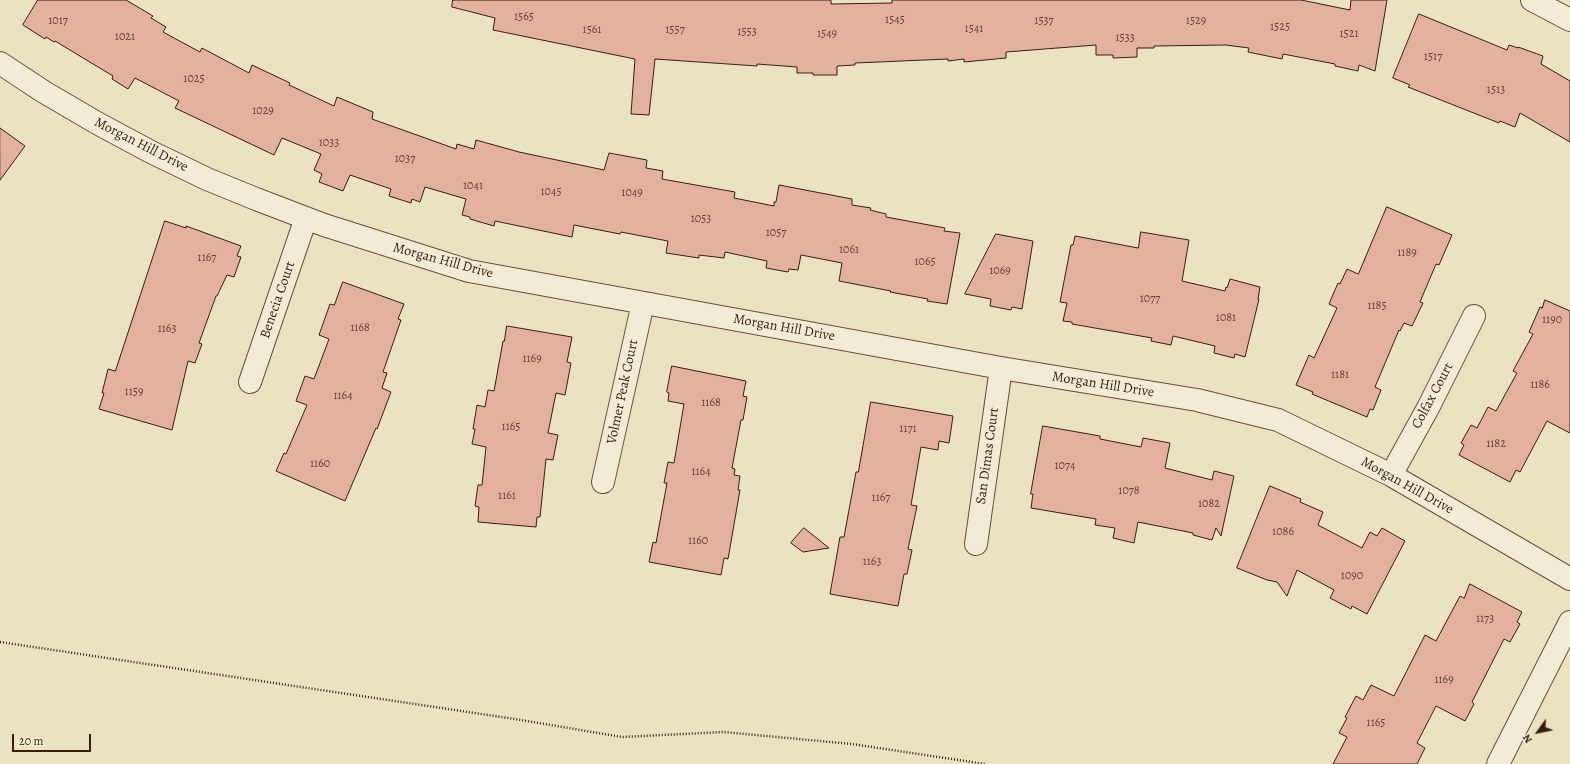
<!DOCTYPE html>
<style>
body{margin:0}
#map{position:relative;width:1570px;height:764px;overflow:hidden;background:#ebe2c1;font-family:Alegreya,serif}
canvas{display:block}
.north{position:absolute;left:1518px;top:712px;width:40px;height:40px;-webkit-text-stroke:3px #f2ecd7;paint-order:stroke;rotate:237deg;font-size:11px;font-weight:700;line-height:16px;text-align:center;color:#391e0b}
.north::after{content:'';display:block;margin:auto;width:14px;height:18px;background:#391e0b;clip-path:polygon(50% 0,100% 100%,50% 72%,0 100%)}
.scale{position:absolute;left:12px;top:734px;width:79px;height:18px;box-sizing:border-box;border:2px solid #391e0b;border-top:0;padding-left:5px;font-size:12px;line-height:14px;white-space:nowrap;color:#391e0b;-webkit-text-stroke:3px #f2ecd7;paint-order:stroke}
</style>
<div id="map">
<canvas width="1570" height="764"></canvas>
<div class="north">N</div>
<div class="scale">20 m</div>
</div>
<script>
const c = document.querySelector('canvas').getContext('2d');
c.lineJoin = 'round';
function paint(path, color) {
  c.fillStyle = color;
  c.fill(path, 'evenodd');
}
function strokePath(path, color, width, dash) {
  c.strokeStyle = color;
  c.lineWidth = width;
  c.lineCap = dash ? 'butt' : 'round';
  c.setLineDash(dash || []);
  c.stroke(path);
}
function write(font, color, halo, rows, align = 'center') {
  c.font = font + ' Alegreya,serif';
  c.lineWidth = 3.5;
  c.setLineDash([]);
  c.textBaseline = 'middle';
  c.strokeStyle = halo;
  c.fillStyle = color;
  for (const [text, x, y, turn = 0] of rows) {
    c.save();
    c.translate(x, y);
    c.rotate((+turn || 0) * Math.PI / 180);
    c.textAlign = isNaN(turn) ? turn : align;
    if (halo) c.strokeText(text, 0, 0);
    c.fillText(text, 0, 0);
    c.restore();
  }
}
const building = new Path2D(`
 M38,0h88l27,16 -2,2 15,9 -3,5 37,20 2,-4 47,25 3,-8 38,18 -1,2 45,21 3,-9 36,15 -1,7 84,30 1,-5 17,5 2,-9 43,12 85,18 5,-17 38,7 -1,8 17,3 -1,8 73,13 -1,6 40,8v-4h2l3,-17 73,14v6l19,3 -1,2 16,4v3l59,11 -1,3 16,2 -13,71 -20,-3 1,-2 -38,-7 1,-1 -52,-10 3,-18 -41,-8 -3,15 -9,-1 -1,3 -22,-4 1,-7 -42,-9 -1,6 -25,-3v3l-33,-5 2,-12 -47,-9 -1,2 -46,-9 -2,12 -77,-16 -1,5 -24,-7v-2l-8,-2 4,-16 -41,-12 -5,15 -8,-3 -1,4 -22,-7 2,-7 -41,-14 -7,16 -24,-9 3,-8 -8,-4 7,-16 -39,-16 -8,17 -99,-47 4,-7 -44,-23 -7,11 -16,-10 1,-3 -58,-35 -1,1 -8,-5 -1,2 -22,-14z
 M453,0h378v4l61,-1v-3h409l49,10 1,-10h36l-12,71 -16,-6 -1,6 -23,-5v-2l-52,-10 -1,5 -34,-7 1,-4 -23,-3 -72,1v2h-17v9l-24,1v-3h-17v-10l-90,7v6l-42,4v-3l-16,2v-2l-93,4v2l-18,1v9h-24v-2h-16v-6l-40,-3v2l-102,-7 -6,56 -18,-1 4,-55 -142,-29 2,-12 -43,-11z
 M1419,14l88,36 2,-5 9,3v-1l25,9 -2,8 29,17v61l-50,-29 -5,14 -15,-6 -1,2 -91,-36 2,-2 -17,-7z
 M0,128l25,18 -25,34z
 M1387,207l65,28 -13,30 -3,-1 -16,38 3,1 -11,23 -8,-3 -4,8 -1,-1 -24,57 6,3 -8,20 -3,-1 -3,8 -55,-23 1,-2 -17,-7 13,-30 5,3 23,-50 -8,-4 9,-21 2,1 7,-15 11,5z
 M165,221l21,7v-2l55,20 -4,10 4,1 -7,20 -7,-2 -10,21h-1l-17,47 3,1 -7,19 -7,-2 -16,69 -73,-21 5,-16h-2l6,-24 7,2z
 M1141,232l48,8 -7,41 43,10 1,-4 1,1 3,-9 30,8 -2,12h1l-14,58 -10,-3 -1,4 -20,-5 1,-7 -42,-10 -2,9 -20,-4 1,-3 -80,-14v-2l-9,-1 4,-18 -7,-1 11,-57h2l2,-9 63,12z
 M996,234l37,7 -11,68 -10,-2 -1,3 -21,-4 1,-7 -26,-5z
 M343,282l61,22 -6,15 3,1 -18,52 4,1 -5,15 9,4 -14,37 -1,-1 -31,73 -69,-30 8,-18 2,1 21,-49 -11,-4 9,-25 9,3 15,-40 -10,-4 11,-31 4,1z
 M1545,300l25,11v122l-23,-12 -27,51 -4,-2 -6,12 -51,-27 5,-10 -3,-2 10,-18 6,3 11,-21 8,4 21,-38 -4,-2 20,-37 -4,-2 11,-25 2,1z
 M507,326l65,11 -5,25 4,1 -6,32 -9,-2 -8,40 10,2 -5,25 -7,-1 -6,58h-3l-1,10 -58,-5 1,-15 -4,-1 3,-21h4l4,-38 -14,-3 3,-15h-2l4,-24 8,2 3,-17 6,1 9,-50h1z
 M672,366l74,15 -3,15 4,1 -4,23h-2l-9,48 3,1 -1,6 6,1 -2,14h2l-12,69 -4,-1 -3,17 -72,-13 4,-20 3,1 11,-60h-3l4,-21 6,1 10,-59 -16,-3 1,-8 -2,-1z
 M871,402l82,14 -4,27 -10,-2 -1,9 -17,-3 -10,58 6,1 -9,43 4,1 -5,24h-3l-6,32 -68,-12 10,-57h4l12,-65h2z
 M1043,426l57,10v3l41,8 2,-9 27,5 -5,25 47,12 2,-9 20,5 -13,60 -5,-8 -4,12 -19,-5v-2l-55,-11 -4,21 -21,-5 2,-10 -20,-3 1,-6 -65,-11 2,-14h-2z
 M1270,486l31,13 -1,3 23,10 -5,13 44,23 8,-16 7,4 5,-8 23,13 -38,73 -15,-8 -1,3 -21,-11 4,-8 -37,-20 -10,26 -10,-14 -10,-2 -30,-12z
 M804,528l25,20 -26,4 -12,-9z
 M1470,584l52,28 -5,10 3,2 -10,18 -6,-3 -32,63 2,2 -9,17 -29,-15 -19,37 8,5 -8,16h-84l14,-27 -8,-4 8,-15 -2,-1 11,-21 7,4 8,-15 23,11 31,-61 11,6 24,-45 4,2z`);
const path = new Path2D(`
 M0,642l515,77 107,18 102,-5 128,12 133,20`);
const minor = new Path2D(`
 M1532,0l38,20
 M0,63l44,29 53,31 54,29 56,27 49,20 68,26 145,46 532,97 196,32 81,20 113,55 179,104
 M250,382l56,-164
 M1391,475l37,-67 46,-92
 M603,482l40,-179
 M976,544l25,-176
 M1498,764l72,-142`);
const numberNames = [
 ["1565",524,17],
 ["1545",895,20],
 ["1017",58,21],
 ["1537",1044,21],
 ["1529",1196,21],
 ["1525",1280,27],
 ["1541",974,29],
 ["1561",592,30],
 ["1557",675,30],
 ["1553",747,32],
 ["1549",827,34],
 ["1521",1349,34],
 ["1021",125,37],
 ["1533",1125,38],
 ["1517",1433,57],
 ["1025",194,79],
 ["1513",1496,90],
 ["1029",263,111],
 ["1033",329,143],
 ["1037",405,159],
 ["1041",473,186],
 ["1045",551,192],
 ["1049",632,193],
 ["1053",701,219],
 ["1057",776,233],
 ["1061",849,250],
 ["1189",1407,253],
 ["1167",207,258],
 ["1065",925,262],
 ["1069",1000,271],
 ["1077",1150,299],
 ["1185",1377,306],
 ["1081",1226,318],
 ["1190",1552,320],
 ["1168",360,328],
 ["1163",167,329],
 ["1169",532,359],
 ["1181",1340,375],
 ["1186",1540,385],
 ["1159",134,392],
 ["1164",343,396],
 ["1168",711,403],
 ["1165",511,427],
 ["1171",908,429],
 ["1182",1496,444],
 ["1160",320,464],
 ["1074",1065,466],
 ["1164",701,472],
 ["1078",1129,491],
 ["1161",507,496],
 ["1167",881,498],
 ["1082",1209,504],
 ["1086",1283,532],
 ["1160",698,541],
 ["1163",872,562],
 ["1090",1352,576],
 ["1173",1485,619],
 ["1169",1444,680],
 ["1165",1376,723]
];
const streetNames = [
 ["Morgan Hill Drive",141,145,27],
 ["Morgan Hill Drive",443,261,15],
 ["Benecia Court",278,300,-71],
 ["Morgan Hill Drive",784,328,10],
 ["Morgan Hill Drive",1103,385,9],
 ["Volmer Peak Court",623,392,-78],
 ["Colfax Court",1433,396,-62],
 ["San Dimas Court",988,456,-82],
 ["Morgan Hill Drive",1407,486,29]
];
paint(building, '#e4b19f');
strokePath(building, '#391e0b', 1);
strokePath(minor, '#664f38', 24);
strokePath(path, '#391e0b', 2.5, [1, 2]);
strokePath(minor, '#f2ecd7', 22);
write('12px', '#644330', null, numberNames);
write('14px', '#391e0b', '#f2ecd7', streetNames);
</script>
